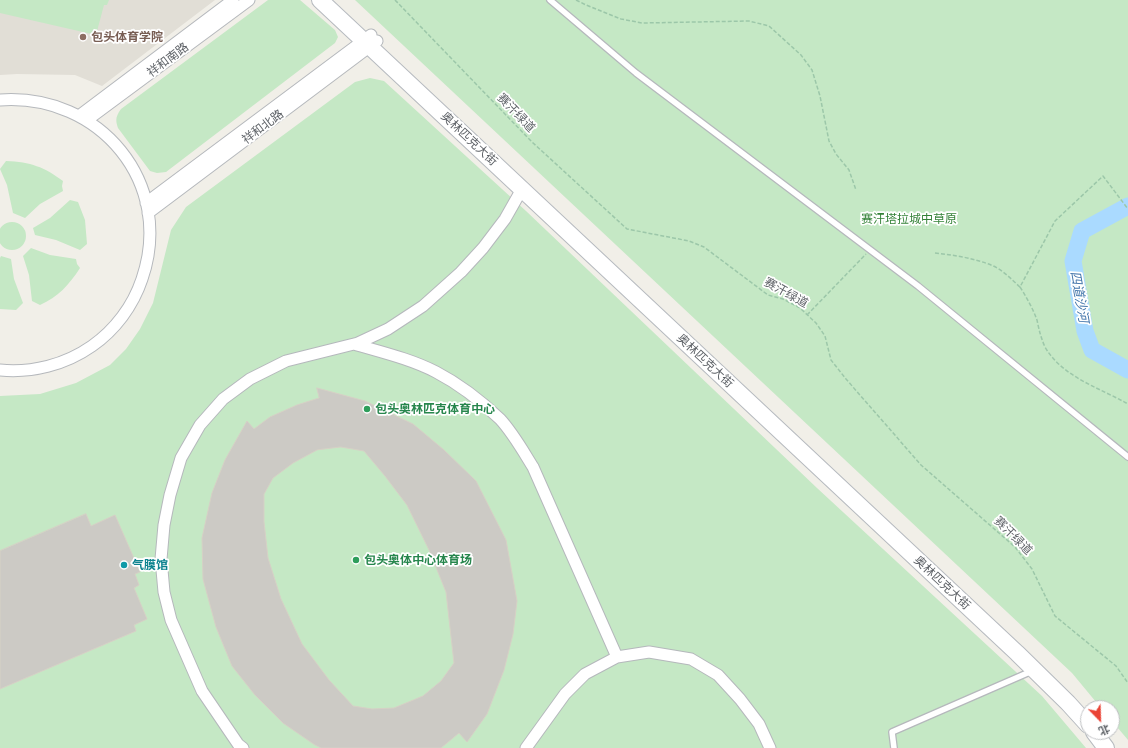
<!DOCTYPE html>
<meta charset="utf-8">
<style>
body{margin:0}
#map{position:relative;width:1128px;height:748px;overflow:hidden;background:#f1efe8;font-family:Mulish,"Noto Sans SC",sans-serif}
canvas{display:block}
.north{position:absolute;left:1080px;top:700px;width:40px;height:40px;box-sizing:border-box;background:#fff;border:1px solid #bfc1c3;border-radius:50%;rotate:157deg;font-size:11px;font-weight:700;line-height:16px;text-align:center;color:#5f6368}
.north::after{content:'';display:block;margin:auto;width:14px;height:18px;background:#ea4335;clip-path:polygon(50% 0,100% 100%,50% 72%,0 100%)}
</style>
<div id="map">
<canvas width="1128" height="748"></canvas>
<div class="north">北</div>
</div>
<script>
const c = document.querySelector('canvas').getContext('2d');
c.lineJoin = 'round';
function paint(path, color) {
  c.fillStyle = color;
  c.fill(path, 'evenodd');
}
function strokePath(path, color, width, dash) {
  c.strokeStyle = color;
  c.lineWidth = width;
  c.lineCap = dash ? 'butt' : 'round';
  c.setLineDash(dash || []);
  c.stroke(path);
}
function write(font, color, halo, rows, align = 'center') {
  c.font = font + ' Mulish,"Noto Sans SC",sans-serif';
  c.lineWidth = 3.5;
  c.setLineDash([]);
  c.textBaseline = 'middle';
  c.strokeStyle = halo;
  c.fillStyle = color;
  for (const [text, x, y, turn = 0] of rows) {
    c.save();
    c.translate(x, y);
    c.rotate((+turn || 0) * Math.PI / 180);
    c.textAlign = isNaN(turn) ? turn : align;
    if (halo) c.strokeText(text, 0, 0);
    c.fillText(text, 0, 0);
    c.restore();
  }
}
const education = new Path2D(`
 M0,0h215l-113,86 -27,-11 -58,-1 -17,1z`);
const green = new Path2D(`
 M0,0h109l-2,5h-3l-8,30 -96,-22z
 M268,0h32l35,30 3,7 -3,6 -169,129 -9,1 -7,-2 -32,-43c-3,-8 -2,-12 3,-19z
 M355,0h773v740l-16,-19v-13h-11l-29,-35z
 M370,78l14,3 142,130 291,277 225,208 44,52h-1086v-352l40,-2 36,-11 34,-18 16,-16 14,-20 13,-26 18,-73 15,-23 169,-125z
 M6,161c25,1 38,6 57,20l-1,5 1,5 -23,13 -15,14 -12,-5 -6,-28 -7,-16z
 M70,200l8,2 7,18 2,24 -7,6 -24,-10 -21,-5 -2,-7 17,-10z
 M-2 236a14 14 0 1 1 28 0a14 14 0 1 1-28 0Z
 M31,248l19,7 26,4 1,5 3,4c-11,17 -22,29 -40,37l-8,-4 -3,-26 -6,-19z
 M1,256l10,3 3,20 9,24 -7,7 -16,-1v-51z`);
const river = new Path2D(`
 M1128,206l-46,25 -9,30 12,70 7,19 36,20`);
const building = new Path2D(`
 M317,388l48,13 48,23 31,26 32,31 30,59 11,61 -4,33 -9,36 -17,44 -20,28 -8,-9 -18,15h-120l-6,-3 -32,-22 -28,-28 -23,-29 -16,-39 -13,-48 -1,-41 10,-45 13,-33 22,-39 7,8 16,-12 27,-12 22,-7zM341,447l23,4 21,25 22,29 22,45 17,42 8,71 -13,18 -18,15 -29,12 -22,1 -19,-3 -24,-26 -27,-36 -21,-45 -13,-41 -4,-36v-28l9,-16 20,-15 24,-13z
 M86,514l5,12 24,-11 25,57 -5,2 4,11 -5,3 13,31 -13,6 2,6 -136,58v-138z`);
const path = new Path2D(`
 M395,0l137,142 95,87 62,12 15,6 64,48 15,4 17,9 16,15 9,13 6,24 15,19 75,86 94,82 17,22 23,47 61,50 12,17
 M576,0l10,5 35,14 21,4 107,-2 20,5 32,29 11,15 8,26 9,45 7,13 13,16 7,20
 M935,253c19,2 38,5 56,12 11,4 20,14 29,22l35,-66 48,-45 25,33
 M1020,287c7,11 13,22 17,33 2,10 4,18 8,27 17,30 55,41 83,57
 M807,315l59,-61`);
const lane = new Path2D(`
 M550,0l86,73 282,213 210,171
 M894,748l-2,-16 140,-61`);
const street = new Path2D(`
 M0,100c100,-7 175,83 142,179 -9,27 -27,51 -50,67 -27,19 -60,27 -92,24
 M79,116l154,-116
 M87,120l162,-120
 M146,203l225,-168
 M148,213l229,-172
 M354,344c27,8 57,15 82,28 23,12 45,29 64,47 13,14 23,32 33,48l84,190
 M243,748l-5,-4 -36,-53 -31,-71 -7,-28 -3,-33 3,-34 6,-30 11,-37 19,-33 23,-26 27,-20 36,-18 72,-18 30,-14 35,-23 38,-34 22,-24 22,-29 17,-30
 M526,748l39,-54 20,-20 32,-17 32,-5 42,7 27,16 22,24 19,25 11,24`);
const secondary = new Path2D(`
 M320,0l697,653 51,50 20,22
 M1094,732l12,16`);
const markers = [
 [83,37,4,"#8d6e63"],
 [367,409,4,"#2e9e5b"],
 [356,560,4,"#2e9e5b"],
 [124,565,4,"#0f9aa8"]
];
const educationNames = [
 ["包头体育学院",91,37]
];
const streetNames = [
 ["祥和南路",168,60,-37],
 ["赛汗绿道",516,113,46],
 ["祥和北路",263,127,-37],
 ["奥林匹克大街",469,139,43],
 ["赛汗绿道",786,293,29],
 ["奥林匹克大街",705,361,43],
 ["赛汗绿道",1013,536,45],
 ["奥林匹克大街",942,583,43]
];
const parkNames = [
 ["赛汗塔拉城中草原",909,219]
];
const leisureNames = [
 ["包头奥林匹克体育中心",375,409],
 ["包头奥体中心体育场",364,560]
];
const cultureNames = [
 ["气膜馆",132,565]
];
const waterNames = [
 ["四道沙河",1079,297,80]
];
paint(education, '#e1ded6');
paint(green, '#c5e8c5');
strokePath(river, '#aadaff', 17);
paint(building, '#cccac5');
strokePath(building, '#d6d1c6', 1);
strokePath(lane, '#b5b8bc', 8);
strokePath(street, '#b5b8bc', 13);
strokePath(secondary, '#b6babf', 18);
strokePath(path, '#9cc7a9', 1.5, [4, 2]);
strokePath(lane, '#fff', 5.5);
strokePath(street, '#fff', 11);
strokePath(secondary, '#fff', 16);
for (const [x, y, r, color] of markers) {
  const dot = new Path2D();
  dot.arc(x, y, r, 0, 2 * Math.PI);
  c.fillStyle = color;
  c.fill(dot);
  strokePath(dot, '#fff', 1.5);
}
write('bold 12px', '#785e54', '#fff', educationNames, 'left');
write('12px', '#5f6368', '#fff', streetNames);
write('12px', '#348238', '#fff', parkNames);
write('bold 12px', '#27864d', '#fff', leisureNames, 'left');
write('bold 12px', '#0d838f', '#fff', cultureNames, 'left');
write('italic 13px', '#4174aa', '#fff', waterNames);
</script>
